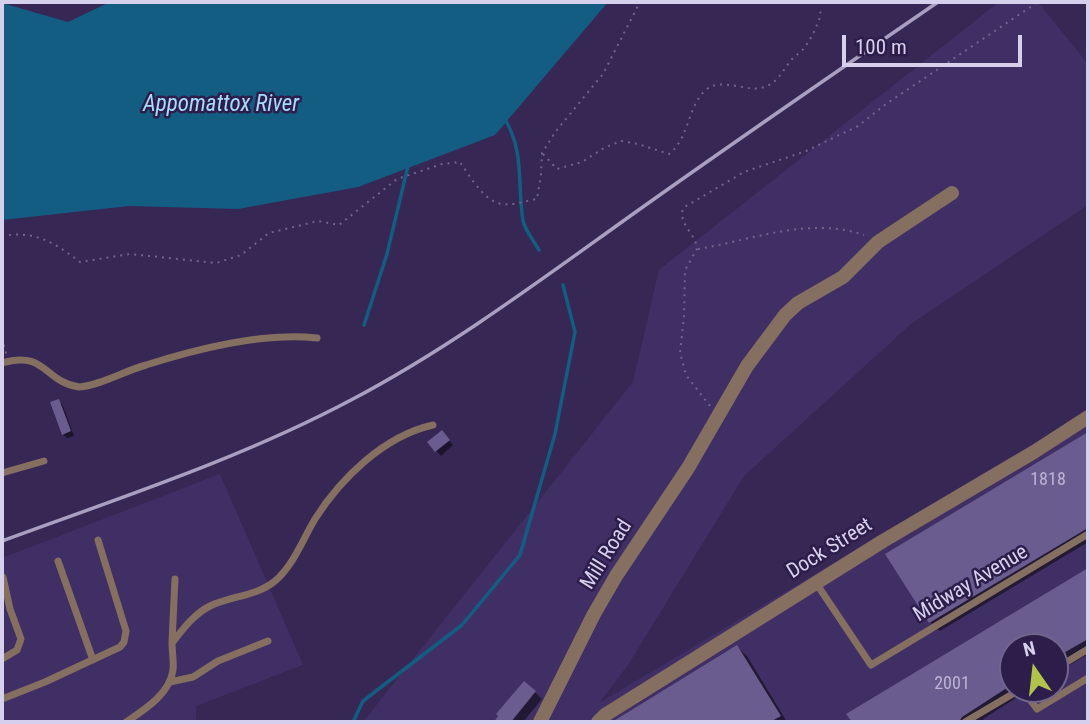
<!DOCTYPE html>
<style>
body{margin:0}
#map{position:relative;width:1090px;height:724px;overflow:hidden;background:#362755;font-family:"Roboto Condensed",sans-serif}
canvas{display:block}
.frame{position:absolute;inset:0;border:4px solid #d7d0ed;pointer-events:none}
.north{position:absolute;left:999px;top:633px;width:70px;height:70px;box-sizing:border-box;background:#2c1d4a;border:2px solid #70658b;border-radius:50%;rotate:346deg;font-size:19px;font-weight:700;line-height:28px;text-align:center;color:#d7d0ed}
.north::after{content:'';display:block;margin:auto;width:24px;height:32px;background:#b2c34c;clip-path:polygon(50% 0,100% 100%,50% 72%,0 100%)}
.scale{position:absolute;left:842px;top:35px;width:180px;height:32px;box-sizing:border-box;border:4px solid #d7d0ed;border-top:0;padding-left:9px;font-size:21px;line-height:24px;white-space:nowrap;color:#d7d0ed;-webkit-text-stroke:5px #2c1d4a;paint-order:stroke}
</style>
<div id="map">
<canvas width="1090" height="724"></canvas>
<div class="frame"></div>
<div class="north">N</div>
<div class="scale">100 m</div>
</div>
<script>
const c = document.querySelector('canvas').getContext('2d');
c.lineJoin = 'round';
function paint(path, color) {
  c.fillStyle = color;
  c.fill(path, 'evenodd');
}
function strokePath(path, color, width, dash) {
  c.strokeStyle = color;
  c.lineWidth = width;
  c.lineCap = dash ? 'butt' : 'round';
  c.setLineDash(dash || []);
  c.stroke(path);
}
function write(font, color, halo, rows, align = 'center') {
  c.font = font + ' "Roboto Condensed",sans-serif';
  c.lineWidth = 5;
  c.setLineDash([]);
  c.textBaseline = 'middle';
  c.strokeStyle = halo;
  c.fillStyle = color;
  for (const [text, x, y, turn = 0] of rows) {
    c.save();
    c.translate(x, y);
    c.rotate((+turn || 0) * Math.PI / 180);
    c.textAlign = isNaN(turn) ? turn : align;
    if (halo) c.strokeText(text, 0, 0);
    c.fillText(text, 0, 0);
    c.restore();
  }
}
const built = new Path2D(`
 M999,2h39l50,62v141l-177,119 -167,152 -116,189 -29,38 489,-292v311h-725l270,-340 26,-112zM1013,647h42v42h-42z
 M220,474l83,191 -107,41v16h-194v-164z`);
const water = new Path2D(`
 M110,2h498l-113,133 -137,52 -120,22 -109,-3 -127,14v-217l66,19z`);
const shadow = new Path2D(`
 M59,401l4,5 11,30 -7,2 -4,-4z
 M1088,434v108l-148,89 -10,-9 -42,-68z
 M446,437l7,8 -12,11 -12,-13z
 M1088,569v85l-33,20v-27h-42v42h17l-47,30 3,3h-132l-5,-8z
 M737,647l10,9 40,66h-172z
 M535,692l7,7 -19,23 -26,-1z`);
const stream = new Path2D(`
 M505,119c20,35 12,65 18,102 2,9 11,20 16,29
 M364,325l23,-71 21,-88
 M353,722l10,-21 99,-76 58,-70 35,-121 20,-102 -12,-47`);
const building = new Path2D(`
 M59,399l12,32 -9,4 -12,-33z
 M442,430l8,10 -15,12 -8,-10z
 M1088,432v96l-159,95 -44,-69z
 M1088,568v71l-33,19v-11h-42v37l-51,33 -3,5h-107l-6,-8z
 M737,645l44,71 -11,6h-158z
 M524,681l12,10 -25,31h-17l4,-6 -2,-2z`);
const path = new Path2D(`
 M543,154l14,15 25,-7 22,-14 17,-7 17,3 31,10c21,-16 18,-49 38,-65 14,-11 38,2 54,-1 17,-4 21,-17 31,-29 4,-4 9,-7 12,-11 8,-10 13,-22 17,-34l-2,-5
 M2,236c33,-6 53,7 78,26l50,-8 86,9 25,-8 28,-22 49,-12 21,4 58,-46 45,-15 18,-2c9,13 22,36 38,41 11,4 27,-2 39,-4l4,-24 1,-22 14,-22 47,-57 37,-72
 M698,249c54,-9 112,-33 166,-14
 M2,338l4,16
 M710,406l-24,-31 -6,-22 4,-37 1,-46 12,-21c-1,-16 -19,-24 -14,-41l61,-36 62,-21 52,-25 28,-22 152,-102`);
const service = new Path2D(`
 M2,363c44,-13 42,19 77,24 23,-2 45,-16 67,-22 50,-16 119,-33 171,-27
 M2,473l42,-12
 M58,561l35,99
 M816,583l55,82 217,-131
 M172,642l3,-63
 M2,659l15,-9 4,-11 -11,-30 -7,-32
 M1055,669l33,-20
 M170,682l23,-5 25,-16 50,-20
 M1022,689l15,20 51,-31
 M2,699l43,-17 75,-35 4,-5 2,-11 -28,-91
 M126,722c18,-12 44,-28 47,-52 1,-9 -1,-18 -1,-27 11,-14 22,-29 38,-37 21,-10 47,-10 65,-25 18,-15 28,-42 40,-62 26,-41 69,-83 118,-94
 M965,722l56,-33`);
const minor = new Path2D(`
 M540,722l54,-108 22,-38 72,-108 59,-102 38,-51 13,-12 45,-26 35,-35 74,-49
 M598,722l7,-7 278,-174 151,-89 54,-35`);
const rail = new Path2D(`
 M2,541c117,-43 238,-82 349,-141 99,-52 191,-121 282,-186 101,-72 203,-142 305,-212`);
const numberNames = [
 ["1818",1048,480],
 ["2001",952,684]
];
const streetNames = [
 ["Dock Street",830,549,-32],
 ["Mill Road",607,555,-58],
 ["Midway Avenue",971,584,-31]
];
const waterNames = [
 ["Appomattox River",221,105]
];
paint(built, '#402f64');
paint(water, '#145d82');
paint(shadow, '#0007');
strokePath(stream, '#145d82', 3.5);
paint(building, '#6a5c8f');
strokePath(path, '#71658d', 2, [2, 5]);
strokePath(service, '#856f60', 7);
strokePath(minor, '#856f60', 14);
strokePath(rail, '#a89fc1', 3.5);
write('18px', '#bcb3d6', null, numberNames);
write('21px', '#d7d0ed', '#2c1d4a', streetNames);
write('italic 23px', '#a5dbfc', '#2c1d4a', waterNames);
</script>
